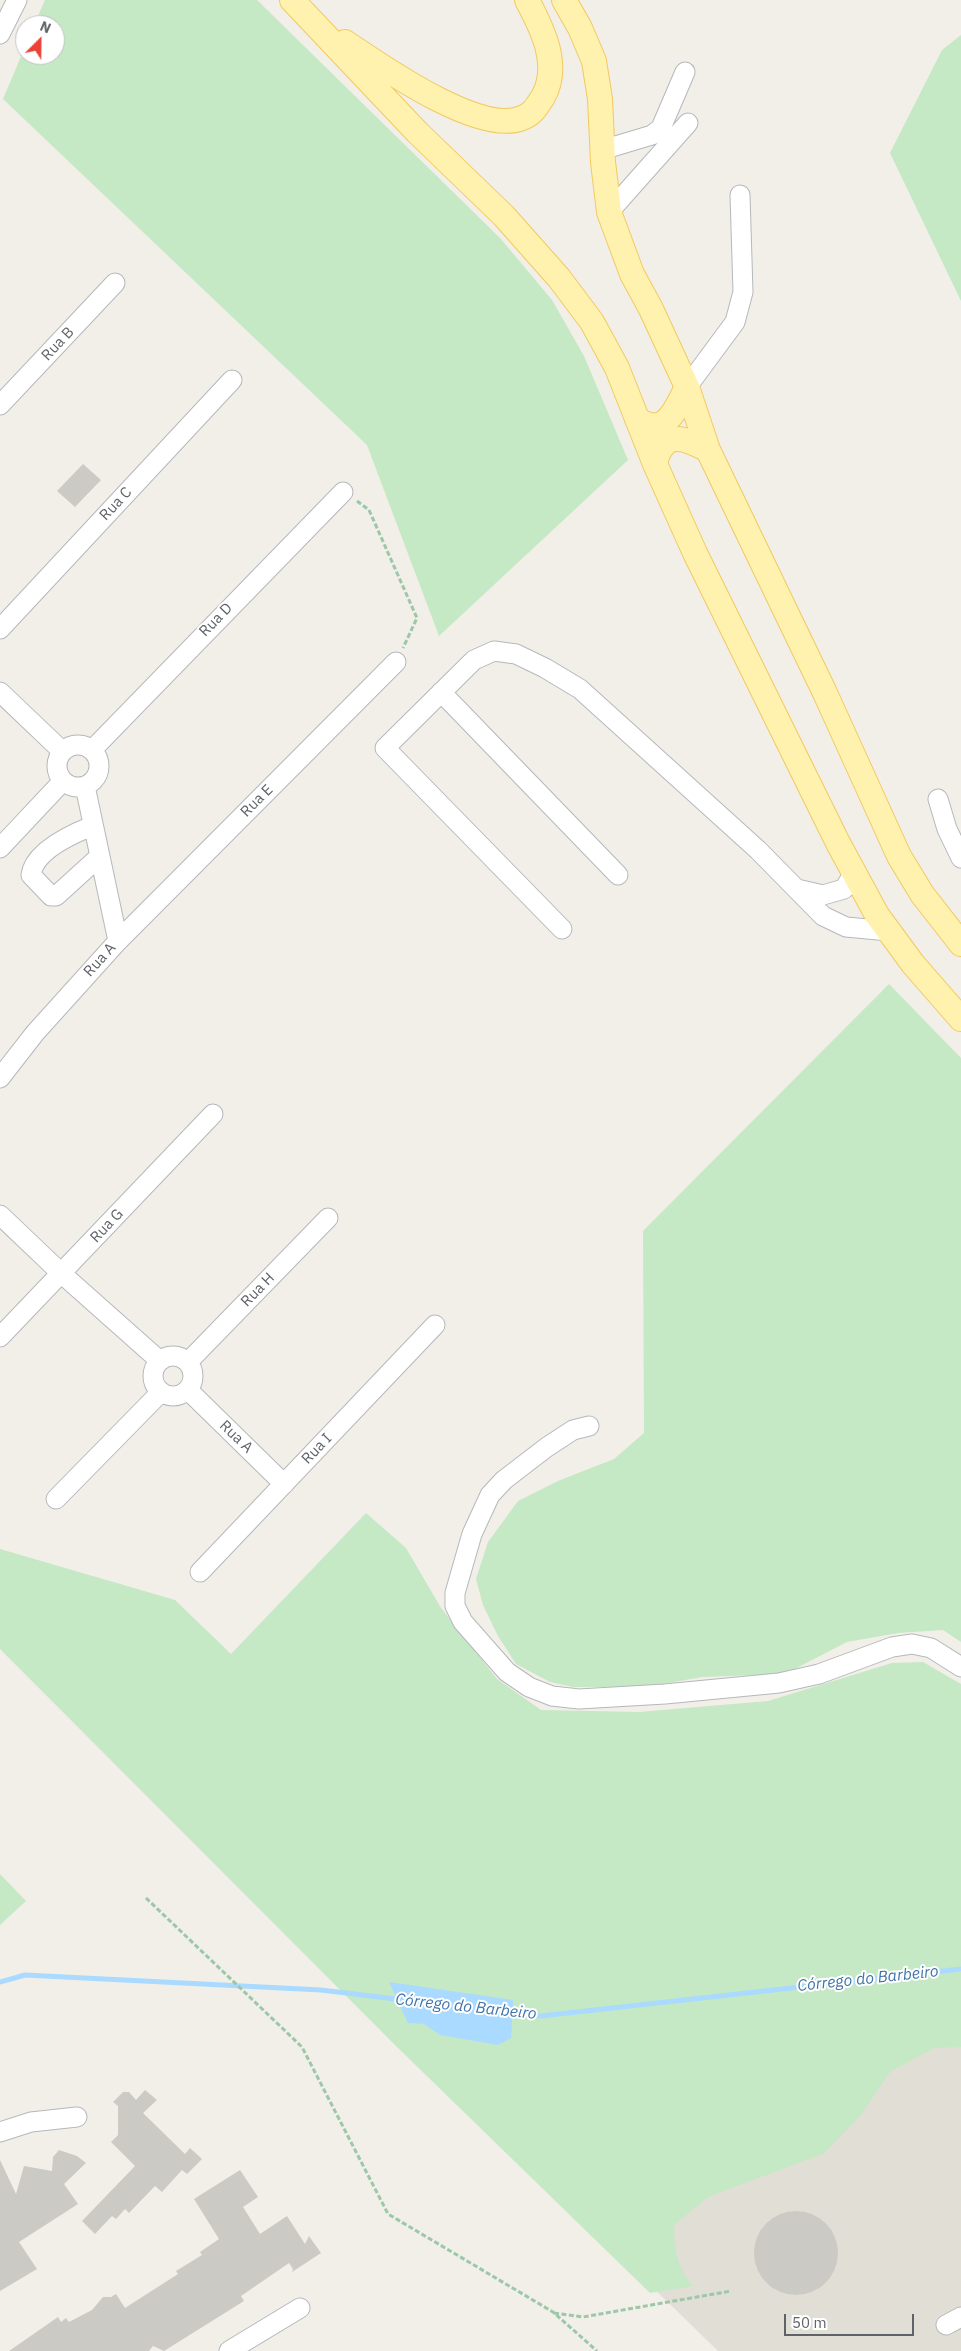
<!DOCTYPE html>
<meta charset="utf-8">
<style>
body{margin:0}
#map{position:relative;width:961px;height:2351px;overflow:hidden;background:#f1efe8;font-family:"IBM Plex Sans",sans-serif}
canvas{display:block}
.north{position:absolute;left:15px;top:15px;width:50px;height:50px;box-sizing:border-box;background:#fff;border:1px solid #bfc1c3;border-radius:50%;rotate:23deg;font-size:14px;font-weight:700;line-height:20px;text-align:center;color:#5f6368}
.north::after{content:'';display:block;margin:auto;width:18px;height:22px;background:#ea4335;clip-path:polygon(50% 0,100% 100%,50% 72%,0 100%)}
.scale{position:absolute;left:784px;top:2314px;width:130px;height:22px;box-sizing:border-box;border:2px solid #5f6368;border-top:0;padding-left:6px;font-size:15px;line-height:18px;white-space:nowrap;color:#5f6368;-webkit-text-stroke:4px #fff;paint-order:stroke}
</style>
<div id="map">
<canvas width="961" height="2351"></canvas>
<div class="north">N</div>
<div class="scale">50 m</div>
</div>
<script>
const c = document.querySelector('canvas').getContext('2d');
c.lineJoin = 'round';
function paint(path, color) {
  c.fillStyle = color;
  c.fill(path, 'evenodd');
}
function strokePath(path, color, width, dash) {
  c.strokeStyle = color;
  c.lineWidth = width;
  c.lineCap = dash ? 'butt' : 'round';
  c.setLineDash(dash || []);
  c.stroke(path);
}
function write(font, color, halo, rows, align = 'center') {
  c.font = font + ' "IBM Plex Sans",sans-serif';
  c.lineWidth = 4;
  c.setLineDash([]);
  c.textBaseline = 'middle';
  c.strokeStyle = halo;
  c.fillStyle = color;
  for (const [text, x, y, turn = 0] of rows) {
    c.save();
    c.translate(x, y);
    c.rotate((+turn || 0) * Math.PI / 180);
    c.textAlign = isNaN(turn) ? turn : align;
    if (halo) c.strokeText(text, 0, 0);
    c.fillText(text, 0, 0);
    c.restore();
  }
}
const education = new Path2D(`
 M961,1997v354h-243l-234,-228z`);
const green = new Path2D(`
 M45,0h212l243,238 52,62 32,56 44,104 -189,176 -72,-191 -364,-346 22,-52v8h30v-30h-21z
 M961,35v266l-71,-148 52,-103z
 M889,984l72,74v584l-18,-12 -45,3 -51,9 -62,32 -83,3 -56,10h-73l-23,-5 -34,-18 -18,-28 -15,-31 -7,-26 12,-37 30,-41 40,-20 56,-22 30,-26 -1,-202z
 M366,1513l40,35 35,60 56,71 44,31 98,2 129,-11 124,-38 31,-1 38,22v363l-27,1 -44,24 -30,44 -37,38 -115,43 -34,28c0,25 3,42 19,61l-43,7 -254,-247 -396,-397v-100l175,51 56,54z
 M0,1874l26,27 -26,24z`);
const water = new Path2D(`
 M389,1982l124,18 -2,38 -13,7 -58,-10 -16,-11 -16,-1z`);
const stream = new Path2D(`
 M0,1982l25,-7 296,15 83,10
 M507,2012l34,4 420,-47`);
const building = new Path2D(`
 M83,464l18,16 -26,27 -18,-16z
 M145,2090l12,10 -14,13 42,41 5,-6 12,11 -15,15 -5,-4 -20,22 -7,-6 -26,27 -4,-4 -9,10 -4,-3 -17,18 -13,-13 53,-55 -24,-24 7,-7v-29l-5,-4 10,-10h6l7,8z
 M59,2150l18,6 9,7 -22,21 14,20 -59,38 18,27 -37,22v-131l16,34 8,-28 28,5 1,-14z
 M240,2170l18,27 -15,10 17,27 27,-18 18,28 4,-8 12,17 -29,19 1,-3 -4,-6 -48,33 3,5 -80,50 -11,-5 -4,5h-140l49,-34 3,5 5,-4 3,4 23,-12 11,-13h8l5,-3 9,14 53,-34 -2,-3 26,-16 -2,-3 19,-13 -25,-40z
 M754 2253a42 42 0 1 1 84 0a42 42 0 1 1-84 0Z`);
const path = new Path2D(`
 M357,501l12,9 48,108 -14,30
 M146,1898l156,149 86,167 165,98 44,39
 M554,2313l29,4 148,-26`);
const minor = new Path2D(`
 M0,34l17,-34
 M602,150l50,-15 9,-7 24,-56
 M609,212l79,-89
 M687,387l48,-65 8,-30 -3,-97
 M0,405l115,-122
 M0,629l232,-249
 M0,692l62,59
 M441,692l177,183
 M57 766a21 21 0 1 1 42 0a21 21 0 1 1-42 0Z
 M92,750l251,-258
 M938,799l9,30 14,29
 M92,826c-20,8 -58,25 -61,49l20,21h5l43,-39
 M0,848l62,-66
 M797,889l26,6 21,-6 10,-16
 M562,929l-177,-181 89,-88 20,-9 22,3 29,14 35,21 178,161 65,66 23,11 43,4
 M118,941l278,-279
 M0,1078l35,-45 83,-92 -33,-155
 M0,1215l62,59 98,87
 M0,1337l213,-223
 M153 1376a20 20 0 1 1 40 0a20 20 0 1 1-40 0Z
 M188,1362l140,-144
 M188,1390l96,94
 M589,1426l-16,4 -26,17 -43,33 -14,15 -18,39 -17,59v13l8,16 44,50 22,15 23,9 27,3 86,-5 114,-11 40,-9 73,-27 20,-3 19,4 30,19
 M56,1499l105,-107
 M200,1572l235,-247
 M0,2132l31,-10 46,-5
 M946,2325l15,-8
 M229,2351l71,-43`);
const major = new Path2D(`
 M292,0l125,132 87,84 55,62 33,44 25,46 38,96 40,89 143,290 39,72 36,49 48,55
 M564,0l16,28 14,33 6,38 3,63 6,50 23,62 19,35 36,78 21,63 117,243 74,163 23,38 39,50
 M345,42c36,24 135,94 177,76 11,-4 15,-12 21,-21 18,-32 -1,-69 -16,-97
 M637,419c29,20 39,-11 50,-32
 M655,464c8,-35 29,-27 53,-14`);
const streetNames = [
 ["Rua B",58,344,-47],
 ["Rua C",116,504,-47],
 ["Rua D",216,620,-46],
 ["Rua E",257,801,-45],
 ["Rua A",100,960,-48],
 ["Rua G",107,1226,-47],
 ["Rua H",258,1290,-46],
 ["Rua A",236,1437,44],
 ["Rua I",317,1449,-46]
];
const waterNames = [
 ["Córrego do Barbeiro",868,1979,-6],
 ["Córrego do Barbeiro",466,2007,6]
];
paint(education, '#e1ded6');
paint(green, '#c5e8c5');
paint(water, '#aadaff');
strokePath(stream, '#aadaff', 5);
paint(building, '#cccac5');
strokePath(minor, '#b5b8bc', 21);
strokePath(major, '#f2c960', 26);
strokePath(path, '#9cc7a9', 3, [5, 2.5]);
strokePath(minor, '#fff', 19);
strokePath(major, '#fff2af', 24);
write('15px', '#5f6368', '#fff', streetNames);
write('italic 16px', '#4174aa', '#fff', waterNames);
</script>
